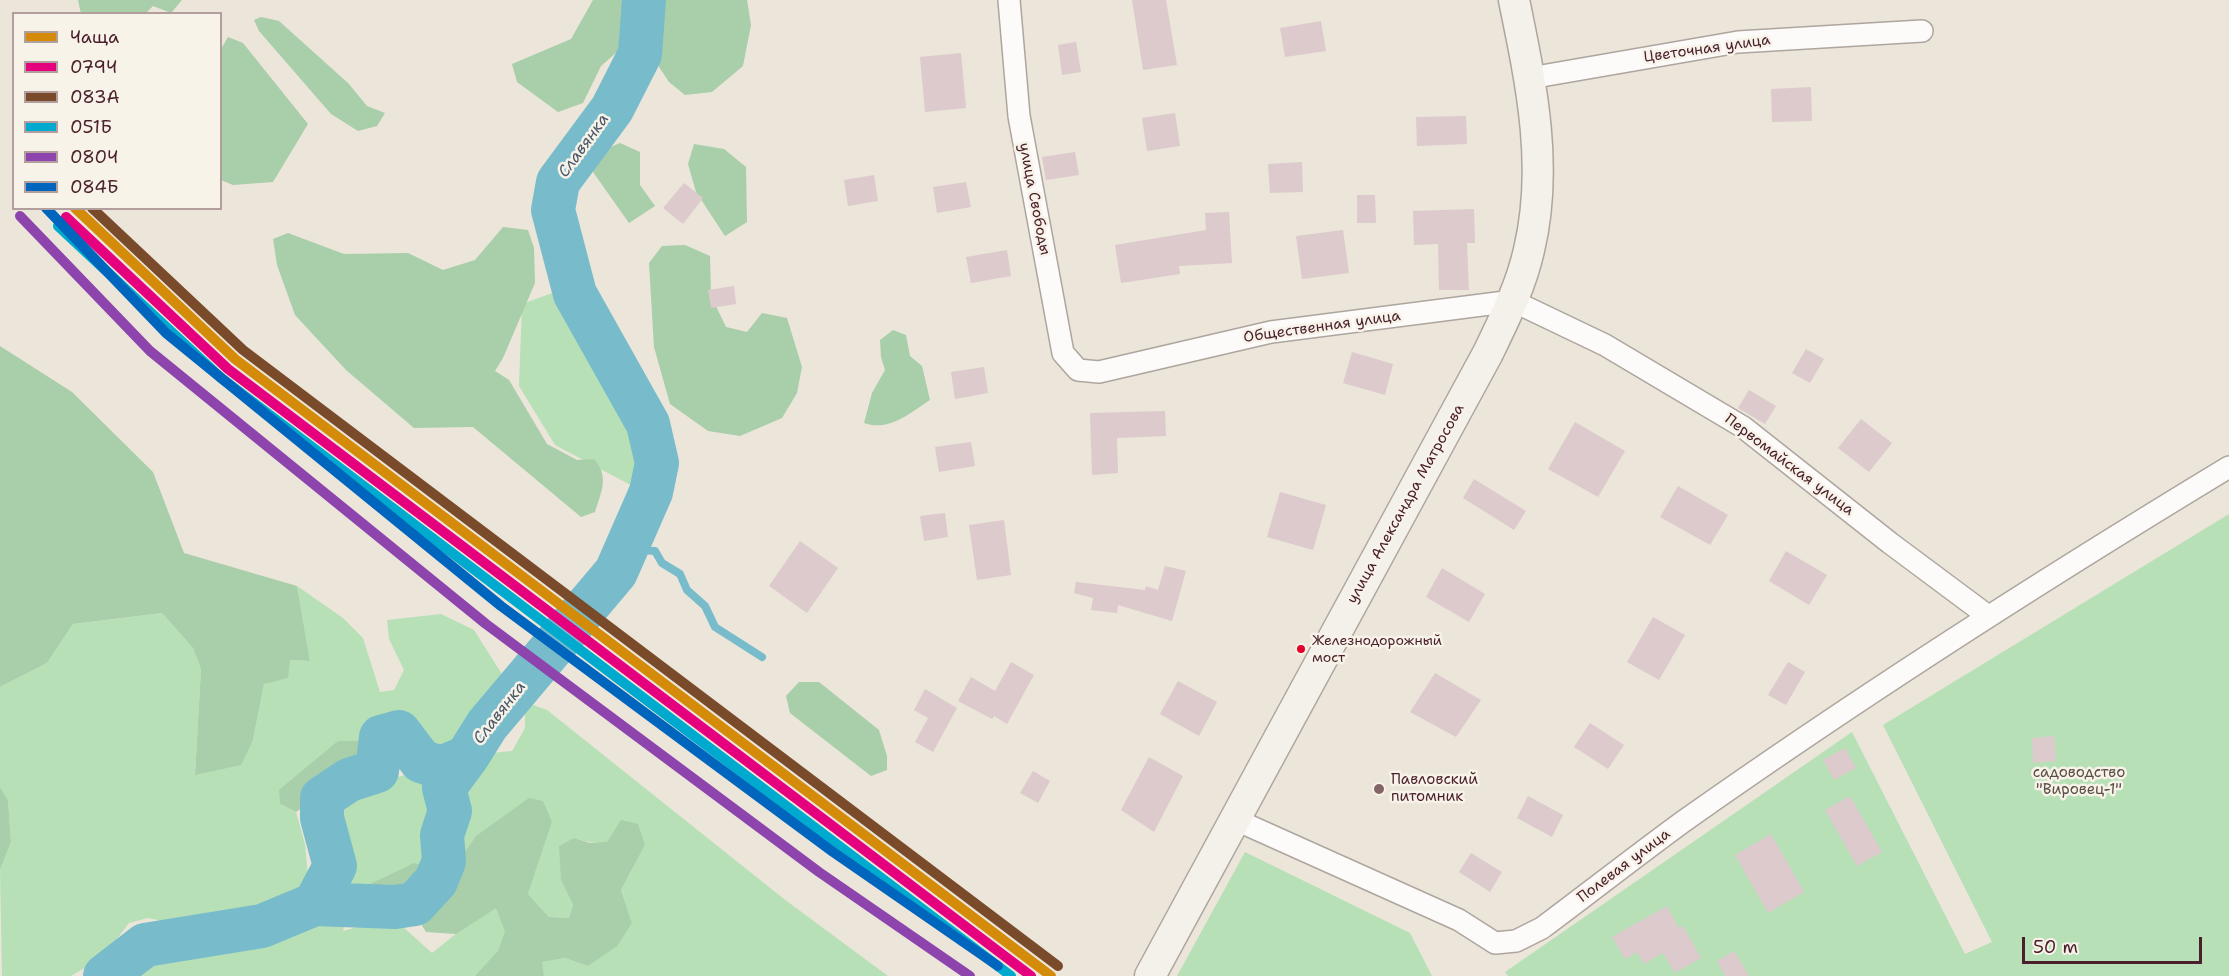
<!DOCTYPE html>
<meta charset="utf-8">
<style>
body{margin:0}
#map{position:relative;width:2229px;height:976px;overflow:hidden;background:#ece5d9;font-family:"Shantell Sans",sans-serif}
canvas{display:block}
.legend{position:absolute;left:12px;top:12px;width:210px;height:198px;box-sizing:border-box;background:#f7f3e8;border:2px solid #b29e9c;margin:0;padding:8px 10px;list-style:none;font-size:18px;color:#4a1f2b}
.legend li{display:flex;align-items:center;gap:12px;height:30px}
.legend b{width:30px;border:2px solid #b29e9c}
.scale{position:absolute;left:2022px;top:937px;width:180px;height:27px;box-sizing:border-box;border:3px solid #4a1f2b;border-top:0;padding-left:8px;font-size:18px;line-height:21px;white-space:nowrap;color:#4a1f2b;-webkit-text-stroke:4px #f7f3e8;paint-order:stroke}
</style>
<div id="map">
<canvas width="2229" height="976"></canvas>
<ul class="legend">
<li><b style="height:8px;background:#d48b09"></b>Чаща</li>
<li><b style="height:8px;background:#e5007d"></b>079Ч</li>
<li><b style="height:8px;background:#7a4b2a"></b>083А</li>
<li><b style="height:8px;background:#00a9ce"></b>051Б</li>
<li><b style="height:8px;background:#8e44ad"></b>080Ч</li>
<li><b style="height:8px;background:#0065bd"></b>084Б</li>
</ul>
<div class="scale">50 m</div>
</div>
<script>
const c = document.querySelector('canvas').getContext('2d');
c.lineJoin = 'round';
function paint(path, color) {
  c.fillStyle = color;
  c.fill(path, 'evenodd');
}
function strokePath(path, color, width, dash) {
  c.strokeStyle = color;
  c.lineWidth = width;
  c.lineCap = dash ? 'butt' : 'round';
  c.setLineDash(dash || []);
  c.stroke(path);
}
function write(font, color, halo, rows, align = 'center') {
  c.font = font + ' "Shantell Sans",sans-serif';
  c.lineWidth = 5;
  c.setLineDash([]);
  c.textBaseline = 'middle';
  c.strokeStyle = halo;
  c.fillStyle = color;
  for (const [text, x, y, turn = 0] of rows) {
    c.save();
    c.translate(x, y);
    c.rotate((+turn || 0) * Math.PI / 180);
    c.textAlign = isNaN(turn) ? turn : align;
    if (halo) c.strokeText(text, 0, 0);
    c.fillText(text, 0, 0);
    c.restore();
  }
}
const green = new Path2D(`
 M558,291l91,161 -7,39 -87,-46 -36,-59 3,-82z
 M2229,514v462h-721l-3,-4 347,-240 113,222 27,-12 -109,-217z
 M297,586l46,32 20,20 17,54 14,-2 10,-20 -15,-31 -2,-19 54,-6 33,16 31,49 -49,72 -17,6 -17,-6 -22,-32 -15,-6 -17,8 -6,20h-24l-58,63 16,8 9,32 3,33 -12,22 -41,18 -70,9 -37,-8 -19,5 -26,34 -32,19h-69l-2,-106 11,-28 -3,-42 -8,-13v-100l47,-24 26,-39 89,-11 31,35 8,21 -6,105 58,-34 11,-56 26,-24 20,1z
 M525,702l22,8 237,189 104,77h-344l-3,-14 24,-4 23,8 44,-43 -11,-33 24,-45c-24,-2 -49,1 -71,-7l-13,42 12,25 -4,13 -20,-1 -21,-23 24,-72 -76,14 -27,37 -113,39 10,7 -3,12 49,-14 40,36 70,-56 29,31 -49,48h-359l14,-10 39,-16 65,-6 73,-26 23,-35 4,-26 -12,-37 6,-17 19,-15 55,-14 43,10 38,-31 22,-2 13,-23z
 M1245,852l165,81 22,43h-255z`);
const forest = new Path2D(`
 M78,0h104l-11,13 -18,-7 -7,7 -65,1z
 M593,0h154l4,25 -8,41 -31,26 -27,3 -16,-13 -20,-30h-32l-16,14 -18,37 -25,9 -41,-30 -5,-18 59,-25z
 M261,17l18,4 69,62 19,23 18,7 -8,13 -19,5 -27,-17 -72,-83 -5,-11z
 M228,37l15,6 65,81 -35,58 -40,3 -12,-5v-131z
 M620,143l20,9v33l15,21 -26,17 -36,-51 2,-18z
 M694,144l30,5 22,18 1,55 -22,14 -29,-44 -8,-28z
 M503,227l25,3 6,18 1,35 -32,75 -8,13 14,9 38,64 30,16 17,-1c16,18 7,33 1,53l-14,5 -108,-90 -59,1 -68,-58 -51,-55 -18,-50 -4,-26 15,-6 56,21 64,-1 35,17 32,-10z
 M685,245l25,11 1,40 15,31 21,5 15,-19 25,5 15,49 -5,26 -15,25 -42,18 -32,-5 -38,-27 -16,-57 -5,-84 13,-17z
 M893,330l13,5 4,21 12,10 8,34c-20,13 -41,32 -66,23l8,-30 13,-23 -4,-13 -1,-17z
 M0,346l72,46 81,80 31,81 113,33 13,75 -20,-1 -2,18 -24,6 -11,56 -12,25 -46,10 6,-106 -8,-21 -31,-35 -89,11 -26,39 -47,24z
 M799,682h20l60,48 8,26v14l-16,6 -81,-63 -4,-17z
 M338,741h24l14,15 -80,56 -16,-8 -1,-14z
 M0,787l8,13 3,42 -11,28z
 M529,798l14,3 9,21 -24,72 21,23 20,1 4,-13 -12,-25 -2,-34 15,-8 16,5 17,-1 14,-22 17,4 7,21 -24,45 11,33 -15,23 -29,20 -23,-8 -23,4 2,14h-69l23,-25 7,-20 -9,-23 -40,26 -30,-2 -11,-18 -69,5 -10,-7 26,-24 52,-25 35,10 27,-37z`);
const stream = new Path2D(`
 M626,549l29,2 7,12 18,11 7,16 18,16 10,21 47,30`);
const river = new Path2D(`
 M315,904l80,3 20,-3 21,-23 8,-20 -2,-26 8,-24 -6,-23 23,-31
 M105,976l40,-31 117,-19 53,-22 20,-38 -13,-48v-20l27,-18 28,-9 4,-34 18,-5 22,29 20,7 26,-11 20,-32 129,-153 35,-80 6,-29 -9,-39 -73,-130 -22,-84 5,-28 54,-73 28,-55 4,-54`);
const building = new Path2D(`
 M1132,0h34l11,65 -34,5z
 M1321,21l5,30 -41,6 -5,-29z
 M1076,42l5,30 -19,3 -4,-30z
 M961,53l5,55 -41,4 -5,-55z
 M1811,87l1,34 -40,1 -1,-33z
 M1175,113l5,33 -33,5 -5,-33z
 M1466,116l1,28 -50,2 -1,-29z
 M1075,152l4,23 -33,5 -4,-23z
 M1302,162l1,30 -33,1 -2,-29z
 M874,175l4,26 -30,5 -4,-26z
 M966,182l5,25 -34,6 -4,-26z
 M684,183l19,15 -20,26 -20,-16z
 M1357,195h18l1,28h-19z
 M1474,209l1,34h-8l2,47h-30l-1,-46 -24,1 -1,-34z
 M1229,212l3,51 -53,3 1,8 -59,9 -6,-38 91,-15 -1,-17z
 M1343,230l6,43 -47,6 -6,-43z
 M1007,250l4,26 -40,7 -5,-26z
 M734,286l2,18 -25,4 -3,-18z
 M1806,349l18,10 -14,24 -18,-10z
 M1352,352l41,12 -8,31 -42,-12z
 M984,367l4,26 -33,6 -4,-27z
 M1749,390l27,16 -11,18 -27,-16z
 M1165,411l1,25 -49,2 1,35 -26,2 -2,-62z
 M1861,419l31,24 -23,29 -31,-24z
 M1575,422l50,29 -27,46 -50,-28z
 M971,442l4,24 -36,6 -4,-25z
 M1474,479l52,32 -12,19 -51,-32z
 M1678,486l50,29 -18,30 -50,-28z
 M1280,492l46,13 -13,45 -46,-13z
 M945,513l3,24 -24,4 -4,-25z
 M1004,520l7,55 -34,5 -8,-55z
 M800,541l38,27 -31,45 -38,-27z
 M1786,551l41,24 -18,30 -40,-24z
 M1165,566l21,5 -14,50 -54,-16 -1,8 -26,-3 2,-12 -19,-5 2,-11 69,8 1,-4 12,4z
 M1442,568l43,26 -16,28 -43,-25z
 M1653,617l32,18 -26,45 -32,-18z
 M1011,662l23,13 -27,49 -13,-8 -2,3 -34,-18 13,-24 24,14z
 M1788,662l17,10 -19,33 -18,-10z
 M1435,673l46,27 -25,37 -46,-25z
 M1178,681l39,21 -18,34 -39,-22z
 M925,689l32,19 -24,44 -18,-10 13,-24 -14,-8z
 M1590,723l34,22 -16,24 -34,-22z
 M2054,736l2,25 -23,2 -1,-25z
 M1845,748l11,20 -22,12 -11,-20z
 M1149,757l34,19 -29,56 -33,-22z
 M1033,771l17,10 -12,22 -18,-10z
 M1528,796l35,19 -11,22 -35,-19z
 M1850,796l32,56 -25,14 -32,-56z
 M1771,834l33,58 -36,21 -33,-58z
 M1471,853l31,19 -12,20 -31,-20z
 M1667,906l12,22 4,-2 18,32 -26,15 -12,-20 -19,11 -7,-12 -12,7 -13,-22z
 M1734,951l15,25h-24l-8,-15z`);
const minor = new Path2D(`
 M1009,0l10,116 44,237 15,17 21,2 172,-40 242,-31 92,44 138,82 147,116 98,73
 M1530,78l208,-36 184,-11
 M1234,819l225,101 36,23 21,-2 26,-13c47,-35 94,-72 142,-107 177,-125 360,-242 545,-354`);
const secondary = new Path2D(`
 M1150,976l338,-623c16,-33 33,-67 41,-103 20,-84 2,-167 -15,-250`);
const rail1 = new Path2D(`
 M75,208l160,151 816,617`);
const rail2 = new Path2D(`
 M66,217l162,152 803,607`);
const rail3 = new Path2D(`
 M92,208l151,142 815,616`);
const rail4 = new Path2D(`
 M58,226l163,152 790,598`);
const rail5 = new Path2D(`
 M20,216l130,135 336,273 333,248 151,104`);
const rail6 = new Path2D(`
 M46,208l120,125 335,273 332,246 165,114`);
const markers = [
 [1301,649,5,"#e4002b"],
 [1379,789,6,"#836468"]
];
const busNames = [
 ["Железнодорожный",1312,641],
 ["мост",1312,658]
];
const streetNames = [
 ["Цветочная улица",1707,49,-8],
 ["улица Свободы",1034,199,79],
 ["Общественная улица",1322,327,-8],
 ["Первомайская улица",1789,465,37],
 ["улица Александра Матросова",1406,504,-61],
 ["Полевая улица",1624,866,-37]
];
const parkNames = [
 ["садоводство",2079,773],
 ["\"Вировец-1\"",2079,790]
];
const poiNames = [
 ["Павловский",1391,780],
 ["питомник",1391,797]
];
const waterNames = [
 ["Славянка",584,146,-54],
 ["Славянка",500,713,-52]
];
paint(green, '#b7e0b7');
paint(forest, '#a8ceaa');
strokePath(stream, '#78bccc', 8);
strokePath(river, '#78bccc', 44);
paint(building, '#dccacc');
strokePath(minor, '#aea59f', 24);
strokePath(secondary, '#aea59f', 33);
strokePath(minor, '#fcfbf9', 21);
strokePath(secondary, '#f4f1eb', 30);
strokePath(rail1, '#d48b09', 10);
strokePath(rail2, '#e5007d', 10);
strokePath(rail3, '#7a4b2a', 10);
strokePath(rail4, '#00a9ce', 10);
strokePath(rail5, '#8e44ad', 10);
strokePath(rail6, '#0065bd', 10);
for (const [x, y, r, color] of markers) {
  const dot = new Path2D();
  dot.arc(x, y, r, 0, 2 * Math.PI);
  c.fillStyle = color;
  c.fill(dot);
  strokePath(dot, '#f7f3e8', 2);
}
write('14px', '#4a1f2b', '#f7f3e8', busNames, 'left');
write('15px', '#4a1f2b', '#f7f3e8', streetNames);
write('15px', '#5a4e47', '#f7f3e8', parkNames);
write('15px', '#4a1f2b', '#f7f3e8', poiNames, 'left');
write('italic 16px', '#495769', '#f7f3e8', waterNames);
</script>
